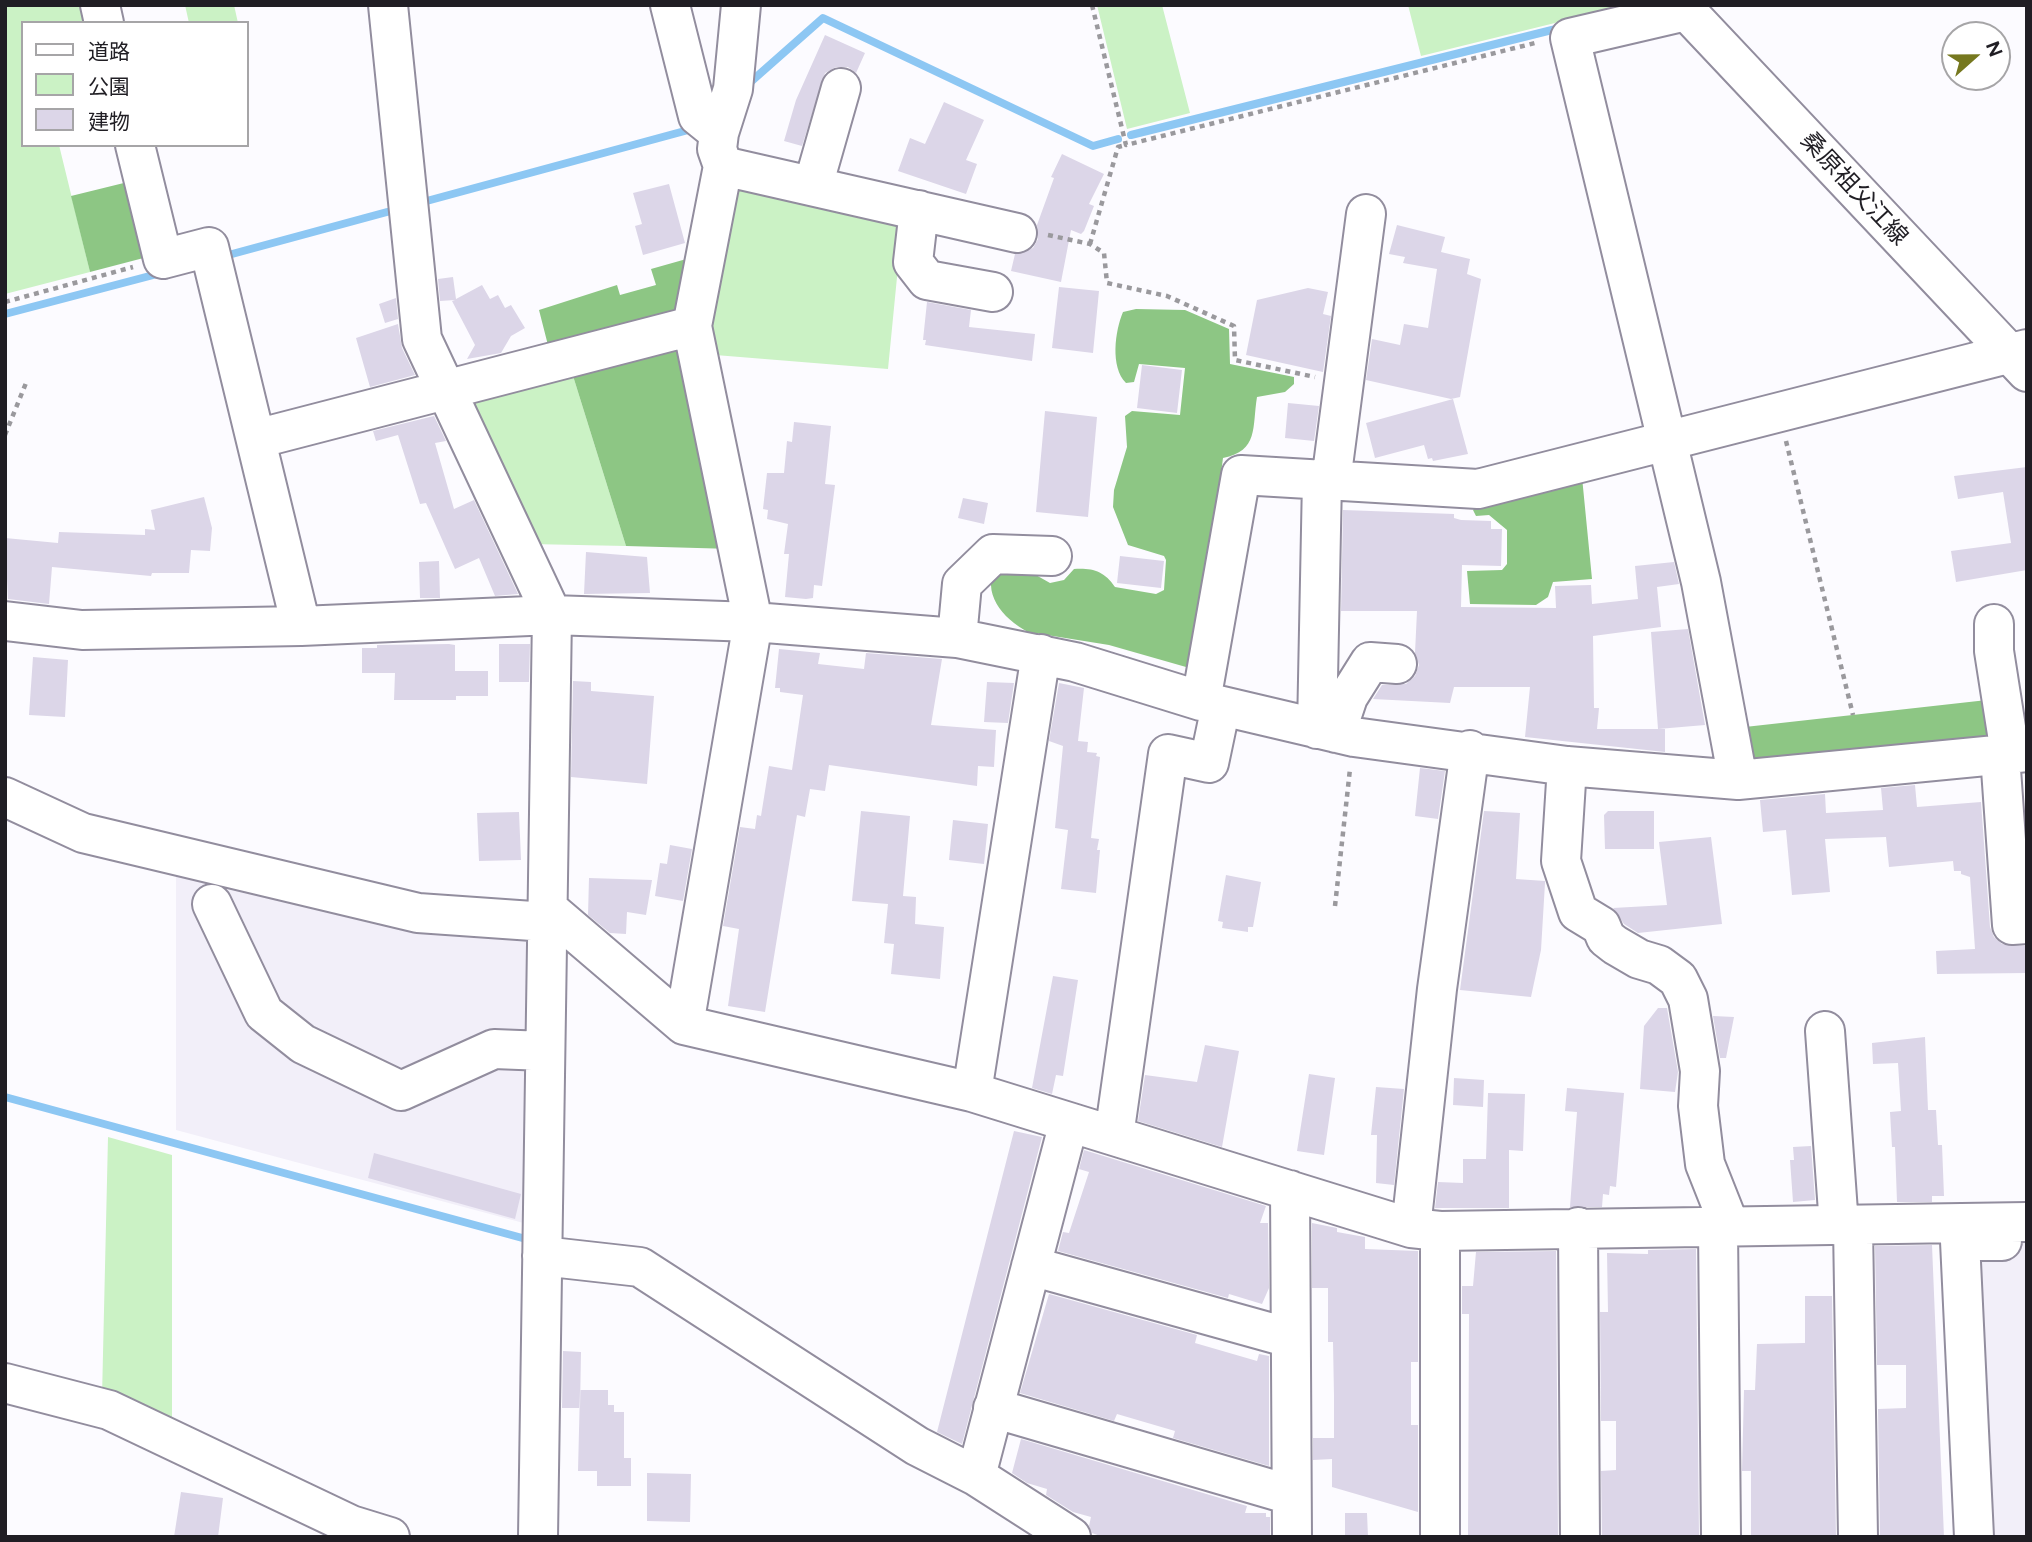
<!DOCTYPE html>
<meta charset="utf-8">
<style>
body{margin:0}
#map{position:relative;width:2032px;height:1542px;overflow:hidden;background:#fcfbff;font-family:Figtree,"Noto Sans JP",sans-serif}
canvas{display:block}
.frame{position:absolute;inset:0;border:7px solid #201e24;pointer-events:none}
.legend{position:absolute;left:21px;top:21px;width:228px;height:126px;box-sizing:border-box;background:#fff;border:2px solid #a6a5a7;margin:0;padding:9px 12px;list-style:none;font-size:21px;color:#201e24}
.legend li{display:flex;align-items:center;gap:14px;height:35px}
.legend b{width:35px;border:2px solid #a6a5a7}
.north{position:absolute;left:1941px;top:21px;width:70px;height:70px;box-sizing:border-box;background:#fff;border:2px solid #a6a5a7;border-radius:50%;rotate:69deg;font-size:19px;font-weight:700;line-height:28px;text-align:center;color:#201e24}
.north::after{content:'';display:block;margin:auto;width:24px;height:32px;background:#76781f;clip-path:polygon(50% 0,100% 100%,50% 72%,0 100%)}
</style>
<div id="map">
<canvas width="2032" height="1542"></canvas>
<div class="frame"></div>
<ul class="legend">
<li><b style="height:9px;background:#fff"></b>道路</li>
<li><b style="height:19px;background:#cbf2c5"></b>公園</li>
<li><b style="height:19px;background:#dcd6e8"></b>建物</li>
</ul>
<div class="north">N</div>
</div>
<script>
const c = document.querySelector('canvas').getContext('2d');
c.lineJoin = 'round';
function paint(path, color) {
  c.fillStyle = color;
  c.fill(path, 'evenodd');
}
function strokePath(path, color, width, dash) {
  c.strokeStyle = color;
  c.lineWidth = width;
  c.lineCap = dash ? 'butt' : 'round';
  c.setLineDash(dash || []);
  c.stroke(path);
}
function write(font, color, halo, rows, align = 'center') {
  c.font = font + ' Figtree,"Noto Sans JP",sans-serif';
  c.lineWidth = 6;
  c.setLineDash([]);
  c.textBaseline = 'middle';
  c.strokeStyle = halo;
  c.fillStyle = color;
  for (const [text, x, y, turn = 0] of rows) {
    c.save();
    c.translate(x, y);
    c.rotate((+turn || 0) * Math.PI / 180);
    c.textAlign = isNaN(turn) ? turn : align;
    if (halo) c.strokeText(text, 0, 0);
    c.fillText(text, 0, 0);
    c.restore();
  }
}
const built = new Path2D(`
 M176,866l355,67v292l-355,-95z
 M2027,1231v306h-70l-17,-304z`);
const green = new Path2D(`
 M5,5h88l5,18h-75v122h36l31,127 -85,22z
 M185,5h49l4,18h-49z
 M1097,5h65l28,108 -63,16z
 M1408,5h220l-207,51z
 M729,184l174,32 -15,153 -185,-15z
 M569,363l57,183 -96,-2 -72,-151z
 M108,1137l64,18v274l-70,-32z`);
const forest = new Path2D(`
 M136,180l19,75 -65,17 -19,-76z
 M697,256l-14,54 -132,47 -12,-47 78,-25 3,10 36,-10 -5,-16z
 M1136,309l49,1 44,19 1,35 64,13v7l-9,8 -28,5c-5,30 2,54 -34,61l-27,207 -10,2 -77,-22 -81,-13c-26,-14 -47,-39 -32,-67l31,5 23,13 14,-3 10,-11c19,-1 30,2 41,18l41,7 8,-4 2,-30 -2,-4 -36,-11 -15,-38 1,-17 13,-43 -2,-31 7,-5 48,4 5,-47 -46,-4 -5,18 -8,1c-16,-16 -11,-52 -3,-71z
 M682,333l51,216 -107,-3 -57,-183z
 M1582,477l10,102 -39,3 -5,15 -12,8 -66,-1 -3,-33 35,-1 5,-6v-34l-18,-15 -13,1 -3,-6 7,-8z
 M1987,700l5,39 -248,26 -8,-37z`);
const stream = new Path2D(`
 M746,86l77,-68 270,128 25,-7
 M1131,135l433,-108
 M423,202l269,-73
 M221,257l166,-45
 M5,314l156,-41
 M5,1097l521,142`);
const building = new Path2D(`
 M825,35l40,18 -9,20 -8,-6h-12l-11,6 -23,73 -18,-5 12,-41z
 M944,102l40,18 -18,40 11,4 -11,30 -68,-23 12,-33 15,6z
 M1062,154l42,20 -15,30 5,2 -10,25 -3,3 -10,-4 -10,52 -50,-11 4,-17 18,-6 5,-9 -1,-14 17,-47 -3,-1z
 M669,184l16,59 -42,12 -8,-29 7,-2 -9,-31z
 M1397,225l48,12 -4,15 29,7 -3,15 14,5 -21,118 -9,2 -85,-19 6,-41 28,6 4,-21 24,4 9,-59 -34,-6 2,-6 -16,-3z
 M453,277l3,22 26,-14 8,14 8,-4 7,13 6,-3 14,23 -14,8 -10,17 -34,6 8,-14 -23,-44 3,-1 -15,1 -2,-22z
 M1059,287l40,4 -6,62 -41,-5z
 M1308,288l20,4 -5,22 8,2 -8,56 -77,-17 11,-55z
 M396,298l2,21 -13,4 -6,-19z
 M927,302l44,8 -2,17 66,7 -3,27 -107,-16 1,-5h-3z
 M398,324l4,24 13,27 -45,12 -14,-49z
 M1142,365l40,5 -5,43 -40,-5z
 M1453,399l15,55 -35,7 -1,-3 -4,1 -4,-14 -49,13 -9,-35z
 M1288,403l31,3 -5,35 -29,-3z
 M1045,411l52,6 -9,100 -52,-5z
 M434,416l12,25 -11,2 19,66 20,-9 44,94 -23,2 -16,-38 -24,11 -29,-66 -6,1 -22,-69 -22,6 -3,-10z
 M794,422l37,4 -6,58 10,1 -13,101 -8,-1 -1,13 -7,1 -21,-2 4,-43h-5l4,-30 -21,-5 1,-9 -5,-1 4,-36h17l3,-32 5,1z
 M2027,467v103l-71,12 -5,-31 60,-8 -8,-51 -45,7 -4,-23z
 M204,497l8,31 -2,23 -19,-1 -2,23h-37l-1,3 -99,-9 -3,37 -41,-5 -3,-61 53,5 1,-11 86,3v-6l10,1 -4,-20z
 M963,498l25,5 -4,21 -26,-6z
 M1343,510l111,4v4l7,2 30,1v8h11l-1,37 -39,-1 -1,42 95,1 -1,-22 36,-1 1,19 46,-5 -3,-33 39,-4 5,22 -22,3 4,40 -68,9 1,72h5l-2,21h68v23l-140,-15 5,-50h-76l-4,16 -77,-4 9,-14 24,-1 9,-8 4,-11 -4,-12 2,-42h-76z
 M586,552l61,5 3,36 -66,1z
 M1120,556l44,5 -3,27 -44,-5z
 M439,561l1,37h-20l-1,-36z
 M1688,629l17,96 -47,4 -7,-97z
 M449,644l6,1v26h33v25h-32v4h-62l1,-27h-33v-25h15v-3z
 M499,644h31l-1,38h-30z
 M779,649l41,4 -2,11 46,5 2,-16 76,6 -11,66 65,5 -2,37 -16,-1 -1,20 -148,-21 -4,26 -15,-2 -5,28 -8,-2 -32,197 -37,-6 11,-77 -16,-3 17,-99 15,2 2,-14 4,1 8,-50 23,4 11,-75 -23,-3v-4h-5z
 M33,657l35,3 -3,57 -36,-2z
 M573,681l18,1v9l63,5 -7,88 -76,-7z
 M987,682l27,1 -6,40 -24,-1z
 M1059,683l25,5 -6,53 10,1 -1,10 10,1 -1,3 4,1 -9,81 8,1 -2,11h3l-4,43 -35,-4 7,-59 -13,-2 8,-82 -14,-5z
 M1420,768l25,3 -7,48 -23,-3z
 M1915,785l2,22 64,-5 9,125 4,10 8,7 25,2v27l-90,1 -1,-23 39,-2 -5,-72 -9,-3v-3h-7l-1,-10 -64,6 -3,-30 -61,2 5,53 -38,3 -6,-65 -23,2 -3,-32 65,-6 1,19 57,-3 -2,-22z
 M861,811l49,5 -7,80 13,1 -1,27 29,3 -4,52 -49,-5 3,-30 -10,-1 4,-39 -36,-3z
 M1484,811l36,2 -4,66 29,2v2l-4,67 -10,47 -71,-7z
 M1608,811h46v38h-49l-1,-34z
 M519,812l2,48 -42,1 -2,-48z
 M953,820l35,4 -4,40 -35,-4z
 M1711,837l11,87 -84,9 -14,-9 -11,-16 54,-3 -8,-63z
 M670,845l22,4 -9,52 -28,-5 5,-33 7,1z
 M1226,875l35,7 -8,45h-5v5l-26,-4 1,-6 -5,-1z
 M589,878l63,2 -6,35 -19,-3 -1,22 -16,-1 -22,-18z
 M1053,976l25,4 -15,96 -7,-1 -4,19 -20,-6z
 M1658,1008h9l11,64 -3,20 -35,-3 4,-63z
 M1713,1016l21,1 -8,41h-6z
 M1925,1037l3,73h8l2,35h4l2,51h-12v6h-35l-2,-55h-3l-2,-35 11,-1 -3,-48 -25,1 -1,-21z
 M1205,1045l34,6 -17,96 -84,-26 7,-46 52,7z
 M1309,1074l26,4 -11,77 -27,-4z
 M1454,1078l30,2 -1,27 -30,-2z
 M1376,1087l28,2 -10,96 -18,-2 1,-48h-6z
 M1567,1088l57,5 -8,94 -6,-1 -1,9 -6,-1 -1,13h-32l7,-95 -12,-1z
 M1488,1093l37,1 -2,57 -14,-1v58h-74l3,-26 25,1v-24h23z
 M1014,1131l28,6 -80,307 -25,-12z
 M1811,1146l4,54 -22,2 -3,-42h4l-1,-13z
 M1084,1150l182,56 -6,17h8l1,65 -7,16 -33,-10 -1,4 -170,-47 5,-19 6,1 20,-61 -10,-3z
 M374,1153l147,41 -6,25 -147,-41z
 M1312,1223l25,5v4l28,5v12l53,2v111h-7v63h7v87l-86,-25v-28l-19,1v-22h21v-42l-1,-54h-5v-54h-16z
 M1932,1245l12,292h-64l-2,-128 28,-1v-43h-29l-2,-119z
 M1696,1249l3,287 -97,1 -1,-66 15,-1v-49h-15l-1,-109h8l-1,-59 41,1v-4z
 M1556,1251l2,285h-90l1,-222h-7v-28h11l3,-34z
 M1049,1294l148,41 -2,8 62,18 2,-7 10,2v110l-96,-28 2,-7 -58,-17 -3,7 -94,-28z
 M1805,1296h27l4,241h-75l-10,-2v-64h-9l2,-81h11l2,-46 48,-1z
 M563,1351l18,1 -1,56h-18z
 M580,1390h28v15h6v7h10v46h7v28h-34v-15h-19z
 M1021,1439l226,67 -2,7h21v4h4v20h-167l-11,-4 -3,-7 2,-9 -18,-5 -27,-17 1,-6 -20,-6 -15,-10z
 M647,1473l44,1 -1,48 -43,-1z
 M181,1492l42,6 -5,39h-44z
 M1345,1513h22l1,24h-23z`);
const path = new Path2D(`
 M1092,5l34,140 413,-103
 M1048,235l42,9 14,9 3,30 60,13 67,30 1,34 80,17
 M1090,244l28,-97 8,-2
 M5,302l128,-35
 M5,435l21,-52
 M1786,441l67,274
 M1335,906l15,-137`);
const minor = new Path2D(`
 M100,5l4,18
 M388,5l34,334 130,276 -14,922
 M670,5l28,111 21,17 -2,16 6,17
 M1686,11l-116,27 131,544 37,198
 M719,133l14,-44 8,-84
 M135,145l28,114 46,-12 92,379
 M813,186l28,-98
 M919,210l-6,52 14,18 66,12
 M256,439l436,-113
 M1331,481l35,-267
 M5,621l77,9 219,-4 251,-11 201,7 204,16 118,24 126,39 153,36 213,29 171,14 289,-28
 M1994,624v27l16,102
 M957,638l5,-54 31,-30 59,2
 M1201,701l40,-226 237,14 549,-140
 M1317,729l5,-249
 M1336,733l12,-36 22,-35 27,2
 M2000,755l12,170 15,-1
 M1567,766l-6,95 17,51 23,14 5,12 9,7 24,14 20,6 19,14 10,20 12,72 -2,35 7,58 25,63
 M5,797l78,36 335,80 129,9
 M212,904l52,109 39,31 98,47 93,-42 51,2
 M547,908l137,117 288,67 439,136 29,3 587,-9
 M684,1025l69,-403 -61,-296 31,-160 294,67
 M1825,1031l14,195
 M972,1092l69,-438
 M1069,1122l-93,354 95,61
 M1114,1136l54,-382 41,9 12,-57
 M1290,1190l2,347
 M1853,1226l5,311
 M1578,1227l2,310
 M1718,1227l3,310
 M1411,1228l26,-239 33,-239
 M1440,1231v306
 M542,1256l98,11 277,179 59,30
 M1031,1266l259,72
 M5,1383l104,27 242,115 39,12
 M993,1408l298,87
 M1974,1537l-14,-296h42`);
const major = new Path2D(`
 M1681,5l346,367`);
const streetNames = [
 ["桑原祖父江線",1854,189,47]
];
paint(built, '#f2eff9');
paint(green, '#cbf2c5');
paint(forest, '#8dc684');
strokePath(stream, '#8dc7f3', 8);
paint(building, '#dcd6e8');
strokePath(minor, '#928d9e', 42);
strokePath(major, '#928d9e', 42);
strokePath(path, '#9a999d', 4.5, [5, 5]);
strokePath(minor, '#fff', 38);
strokePath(major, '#fff', 38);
write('24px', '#201e24', '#fff', streetNames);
</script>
